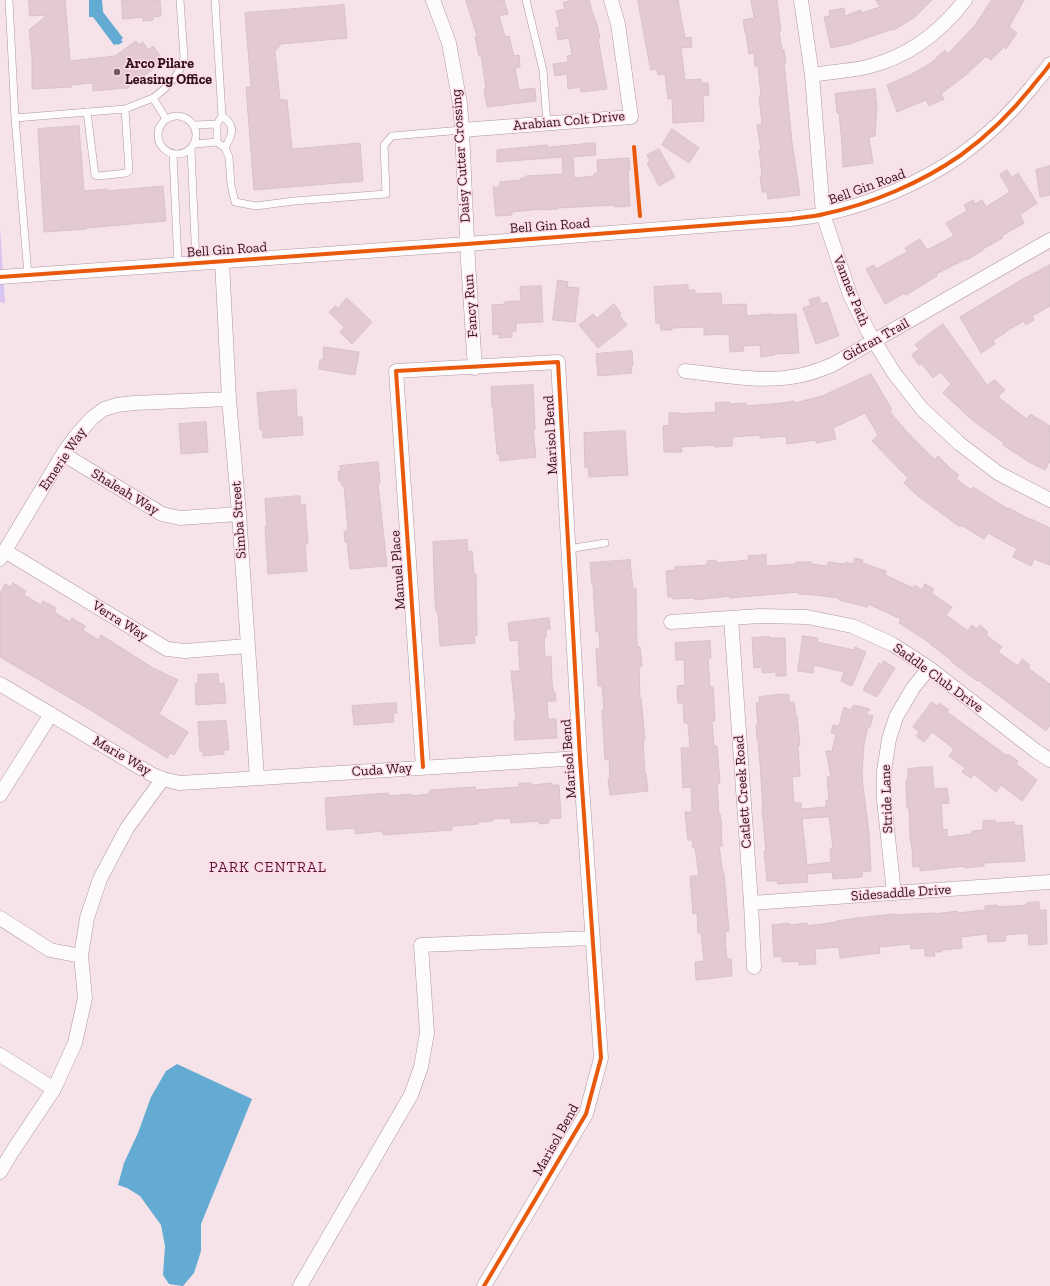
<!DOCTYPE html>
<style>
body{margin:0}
canvas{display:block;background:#f6e3ea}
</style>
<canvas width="1050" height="1286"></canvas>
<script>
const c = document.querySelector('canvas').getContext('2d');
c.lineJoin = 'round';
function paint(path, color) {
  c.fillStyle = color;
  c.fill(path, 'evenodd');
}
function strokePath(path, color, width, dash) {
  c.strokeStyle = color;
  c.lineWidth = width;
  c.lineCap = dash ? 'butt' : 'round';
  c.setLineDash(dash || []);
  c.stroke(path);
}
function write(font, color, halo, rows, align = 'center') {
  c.font = font + ' "Zilla Slab",serif';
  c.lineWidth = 3;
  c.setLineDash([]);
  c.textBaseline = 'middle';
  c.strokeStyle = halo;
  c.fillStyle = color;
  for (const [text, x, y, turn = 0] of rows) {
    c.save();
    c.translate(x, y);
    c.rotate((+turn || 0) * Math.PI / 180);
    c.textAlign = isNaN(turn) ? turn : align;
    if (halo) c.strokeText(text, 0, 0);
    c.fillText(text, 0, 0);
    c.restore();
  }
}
const green = new Path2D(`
 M0,227l5,76 -5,-1z`);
const water = new Path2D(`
 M89,0h13l1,12 20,26 -2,2 2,2 -5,3 -1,-1 -3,1 -21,-28h-4z
 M177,1064l75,35 -51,125v27l-7,22 -11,13 -14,-2 -6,-9 2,-29 -4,-21 -21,-29 -13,-8 -9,-3 6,-22 14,-30 13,-36 15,-26z`);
const building = new Path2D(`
 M29,0h36l5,61 45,-5 21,-15 3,4 4,-3 5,8 5,-4 11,15 -38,28 -1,-1 -32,3v-8l-22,2 1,2 -40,2v-30l-3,-29 18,-15 -17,1z
 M122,0h38l1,16 -8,1v3l-10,1v-4l-20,2z
 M466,0h38l4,14 -9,2 6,21 4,-1 5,20 5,-1 1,12 -5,1 4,22 16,-2 1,13 -49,6 -3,-18h2l-5,-34 -2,1 -4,-19h2z
 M573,0h16l6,21 1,-1 4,18h-2l9,51 -26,3 -1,-5 -12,2 -1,-15 -12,2 -2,-12 15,-2 -1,-6 5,-1 -3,-17 -11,2 -2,-12 4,-1 -4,-16 9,-2 -2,-6z
 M638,0h40l7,38 6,-1 1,10 -11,1 4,32 16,-1v4h7l1,12 -6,1 1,25 -31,2 -1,-25 -4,1 -3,-25 -7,1 -1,-6 -6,1z
 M751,0h26l4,31h-2l3,19h2l2,13h-2l8,79 8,53 -32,4 -1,-7h-5l-2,-16h2l-3,-26h2l-4,-25 5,-1 -3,-27h2l-3,-31h-3l-1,-13 -5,1 -3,-21h-1l-2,-13 11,-2z
 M876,0h56l-17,17 -21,13 -1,-1 -44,15 -18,4 -7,-31 6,-1 -1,-5 15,-3 1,8 16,-6 1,3 18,-6z
 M992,0h32l-15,27 8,6 -11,16 -2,-2 -13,13 -5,-4 -19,18 -26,20 3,5 -15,7 -3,-6 -29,12 -10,-27 23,-10 21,-12 14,-13 3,4 27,-29z
 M344,5l3,33 -66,6 -6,7 5,49h7l5,49 68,-6 3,38 -109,9 -8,-103h5l-6,-74z
 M875,89l2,18 -2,29 -6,1 4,26 -30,4 -1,-22 -3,-32h-2l-2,-19z
 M79,126l5,65 23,-2v2l56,-5 3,35 -80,7v1l-42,3 -6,-103z
 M672,129l27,19 -10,15 -27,-18z
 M595,143l1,12 -23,2 1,21 20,-2v-2l4,-1 -1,-13 32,-2 1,12 -2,1 2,35 -15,1v-2l-57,3v1l-17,1v-1l-29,3v3l-16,1 -3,-29h7v-5l21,-2v-2h5v-2l37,-2 -1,-17 -65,5v-12l50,-5v2z
 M659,149l16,28 -16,9 -12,-23 3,-2 -3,-6z
 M1050,166v29l-10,2 -4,-27z
 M1007,170l5,7 6,-4 19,30 -17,12 4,8 -22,13 1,2 -20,11v1l-16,10 -1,-1 -30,15 1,2 -16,10 -15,9 -1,-2 -20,11 -19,-35 8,-4 2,4 31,-17 -2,-4 15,-9 7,11 27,-14 -8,-13 21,-12 -3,-6 9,-5 2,4 7,-4 4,7 24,-15 -10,-17z
 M1050,265v41l-18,10 2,4 -8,5 -2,-4 -19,11v1l-12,7 2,4 -14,9 -21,-36 61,-37z
 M558,280l10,2 -1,5 12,1 -4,34 -22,-2z
 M688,285v5h7v4l26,-1 1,12 24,-1 1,12 24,-2v1l25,-1 3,39 -25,1v1l-13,2 -1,-12 -17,1 1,5 -14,1 -1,-18 -25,1v-8l-32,1v2h-11l-1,-7h-4l-2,-36z
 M541,286l2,36 -27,1v8h-4v6l-13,1v-4l-6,1 -1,-30 13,-1v-2l16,-1 -1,-14z
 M819,297l2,7 6,-2 12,34 -23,8 -13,-36 8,-3 -2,-5z
 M347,298l25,24 -20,22 -12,-12 4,-5 -15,-15 6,-6 3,2z
 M614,304l7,9 -2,2 8,10 -29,23 -19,-23 14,-11 4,4z
 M943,324l44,61 8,-5 10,10 -7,7 29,22 3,-5 20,12v35l-5,9 -16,-8 -26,-17 1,-2 -33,-24 -28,-26 8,-9 -11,-12 -7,6 -11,-14 -3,1 -7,-10 7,-6 -4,-4z
 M324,347l35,5 -4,23 -36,-6 1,-9h3z
 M632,351l1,15h-2l1,7 -34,3 -2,-22z
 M871,374l21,36 -3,1 20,23 26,26 3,-4 9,9v1l12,9 -3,4 15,11 2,-3 35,22 1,-1 22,12v-1l19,9v37l-16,-6 -3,7 -18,-9 4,-8 -29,-16 -4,6 -23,-14 -1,2 -41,-30 -15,-14 4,-5 -36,-37 6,-6 -13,-22 -32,15 3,11 -20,4v-3l-29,4 -1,-8 -26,2v-3l-28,2v9l-18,1v-2l-33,2 1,5h-18l-1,-26 6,-1v-12h11v1l36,-2 -1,-9 14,-1 1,2 16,-1 1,3 35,-3 12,-2 1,2 27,-7z
 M533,385l2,45h-2l3,27 -36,4 -1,-7h-2l-4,-47h-1l-1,-20z
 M296,390l1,27h5l1,18 -40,3v-8h-3l-3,-37z
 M206,422l2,30 -27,2 -2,-30z
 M625,431l3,44 -39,2 -1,-10 -3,1 -1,-35z
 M378,462l2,21h-2l9,83 -37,3 -3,-27h-2l-1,-11h4l-4,-45h-2l-1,-5h-2l-1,-10h3l-1,-5z
 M300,496v9l5,-1 3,40h-3l2,27 -39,3 -3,-47h2l-2,-28z
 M467,540l1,12 4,-1 2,23h2l1,61h-3l1,8 -35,3 -2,-34h-2l-1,-10 -2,-60z
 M766,555v11l30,-2v-2h15v2l17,2v-4l17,2 1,-2 7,2 2,-6 8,2 -1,3 24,8 -1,4 28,13 2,-3 7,5 3,-6 9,5 -3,4 21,14 -6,8 22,16 4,-6 5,4 3,-4 8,7 -2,3 16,12 -4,5 20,14 4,-7 8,6 -2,3 22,16v41l-4,6 -68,-51 -1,1 -20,-15 -6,-5v-1l-21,-16v-1l-31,-20 2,-4 -33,-15 -1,3 -28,-7v-2l-25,-3 -15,-1v-2l-69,6v-2l-35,4 -1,-2 -21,1 -1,-2h-4l-2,-26 9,-1v-3l32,-2v-4l9,-1v3l33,-3 -1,-4z
 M630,560l3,29 3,-1 1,59h3l2,19 -3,1 1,31h1l4,42h-2l2,34h1l2,17 -38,4 -2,-17h2l-1,-19 -4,1 -3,-50h2l-2,-24h-4l-2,-37h4l-1,-17h-3l-3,-48h-1l-2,-21z
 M13,583l13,8 -2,4 17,10 2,-4 13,7 -2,4 16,10 2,-4 13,8 -2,4 15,10 3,-5 52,33 25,12 -19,34 29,18 -14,23 -4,-2 -3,5 -75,-47 -92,-54v-64l5,-9 6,3z
 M549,618l1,11h-4v8l-2,1 1,19 6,-1 1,24 1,12h2l1,9h-9l1,18h8l1,19 -42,2 -1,-19h2l-5,-50h9l-2,-31 -8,1 -2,-18z
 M803,636l15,2 -1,4 37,8 1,-3 11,5 -14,34 -11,-5 3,-9 -30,-7 -1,8 -15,-2z
 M769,637v1h16l1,38h-10v-4l-14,1v-6l-8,1 -2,-30z
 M710,641l1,17h-3l2,29h3l2,34h-3l2,25h3l3,37 -3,1 2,30h1l2,12h-1l1,20h-3l4,28 1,-1 5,58 -4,1 1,8h-1l2,19h4l1,17 -36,4 -1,-18 9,-1 -3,-28h-3l-1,-20 -4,1 -3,-38h9l-4,-28h-2l-1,-8h-4l-3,-28h7l-1,-25 -8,1 -2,-40h9l-2,-25h-4l-1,-20h-5l-1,-17 8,-1 -1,-25h-8l-1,-17z
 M884,661l11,7 -18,29 -14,-7 16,-27 3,2z
 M218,674l1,10 5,-1 2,20 -30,2 -1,-21 3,-1v-8z
 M784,694l5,1v8l5,-1 2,14h1l3,29h-2l2,31 -8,1 2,26h7v6l25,-2v-7h3l-2,-23h4l-5,-26h6l4,-17 -5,-1 2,-8 6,1 5,-19 6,3 4,-5 16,4 -4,5 7,2 -3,11h-2l-4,17 -2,30 1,12 6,47 2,38 -9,1v5l-29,2 -1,-7 -25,2 1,8 -30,2 -1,-3h-10l-3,-30h2l-4,-42h1l-3,-46 -2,-23h-1l-1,-15h2l-2,-22h4l-1,-6zM829,817l4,31 -3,1 1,13 -24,3 -5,-46z
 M932,702l5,4 2,-3 10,7 -2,2 22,16 38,28 1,-2 10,7 -2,3 21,16 -15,21 -21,-16 -5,7 -22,-18 -3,4 -9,-6 3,-4 -16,-12 5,-7 -22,-17 -8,10 -8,-6 3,-4 -6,-5z
 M396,703l1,10h-4l1,9 -40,3 -2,-19z
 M226,721l3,29h-5v4l-21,2v-5h-3l-2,-29z
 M932,767l2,22 13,-1 2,15 -8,1 2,26 4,-1v8l25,-3v-3l11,-1v-9l12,-1v3l19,-1v4l8,-1 3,36 -41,2v3l-19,2v-2l-45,5v-5l-7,1 -1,-12h1l-3,-17 -1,-30h-2l-1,-28h2v-11z
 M531,783v2l21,-2v2h7l2,33 -12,1v4l-10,1v-3l-28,2v-5l-18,1v2l-15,1v2l-26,2v4l-69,5 -1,-4 -27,3v-6l-28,2 -2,-32 63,-5 1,3 22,-2v2l19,-2v-4l45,-3 1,3 43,-3v-3z
 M1039,902v8h7l1,34 -18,1 -1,-12 -23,2 1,6 -18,1 -1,-8 -26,3 1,11 -20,2v2h-8l1,4h-10v-8l-14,1v-5l-32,3 1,6 -40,5 -1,-11 -24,2 1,15 -17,1v-4l-17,1v-6l-8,1 -2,-32 17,-2v2l18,-2v3l30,-4v-1l20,-3 38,-4 1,1 38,-2v1l24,-3v2l27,-3v-4l12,-1v2l30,-2v-2z`);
const service = new Path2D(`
 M9,0l6,118 13,157
 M215,0l7,116c15,10 10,19 3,32
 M526,0l17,70 4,54
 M125,109l28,-11
 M158 135a19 19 0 1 1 38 0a19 19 0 1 1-38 0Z
 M15,118l110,-9 4,62 -3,2 -27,3 -4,-1 -8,-63
 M166,119l-13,-21c14,-10 28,-24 31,-41l-4,-57
 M195,125l22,-1 5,-8
 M217,142v-18
 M195,144l22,-2 8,6 4,9 2,28 4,17 21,4 38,-5 92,-7 -2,-49 8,-9 70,-6
 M191,149l5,114
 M173,154l5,110
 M568,549l37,-6`);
const minor = new Path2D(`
 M433,0l16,43 11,61 2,26 6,131 7,107
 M801,0l11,75 11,139 27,81 18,36 26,42 28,36 38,35 38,29 52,27
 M812,75c18,-3 37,-4 55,-8 40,-10 73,-34 98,-67
 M462,130l169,-13 -13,-93 -7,-24
 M222,261l7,138 10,115 18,264
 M0,277l467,-33 324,-25c11,-2 22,-2 33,-5 47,-10 97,-31 137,-59 26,-19 50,-42 70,-67 6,-8 13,-15 19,-24
 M685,371c39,4 79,13 117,4 10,-2 20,-6 30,-10l218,-125
 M63,454l99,60 18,4 59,-4
 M5,551l162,98 18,2 62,-5
 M0,559l63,-105 12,-17 17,-19 12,-9 13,-4 17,-2 95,-4
 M731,618l20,285 3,64
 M671,622l89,-6 47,1 45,9 40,18 37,24 107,83 14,9
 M0,684l151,90c10,5 18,7 29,9l400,-25
 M423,767l-27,-396 162,-9 22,396 21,300 -15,56 -102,172
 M0,795l51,-81
 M894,893l-10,-93v-29l5,-32 7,-22 17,-29 16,-20
 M751,903l299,-21
 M0,918l50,32 31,6
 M0,1055l54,34
 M0,1172l12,-20 42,-63 21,-46 10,-45 -4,-42 6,-38 13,-39 27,-51 35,-48
 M300,1286l111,-191 10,-28 6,-34 -6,-88 172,-7`);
const cycleway = new Path2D(`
 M634,147l6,69
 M0,277l467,-33 324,-25c11,-2 22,-2 33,-5 47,-10 97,-31 137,-59 26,-19 50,-42 70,-67 6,-8 13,-15 19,-24
 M423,767l-27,-396 162,-9 22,396 21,300 -15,56 -102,172`);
const markers = [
 [117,72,4,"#745a65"]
];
const poiNames = [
 ["Arco Pilare",125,64],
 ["Leasing Office",125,80]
];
const streetNames = [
 ["Arabian Colt Drive",569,121,-5],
 ["Daisy Cutter Crossing",461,156,-94],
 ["Bell Gin Road",867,187,-20],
 ["Bell Gin Road",550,226,-4],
 ["Bell Gin Road",227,250,-4],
 ["Vanner Path",851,291,68],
 ["Fancy Run",471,306,-94],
 ["Gidran Trail",876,340,-29],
 ["Marisol Bend",551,435,-93],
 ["Emerie Way",63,459,-56],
 ["Shaleah Way",125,492,31],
 ["Simba Street",239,520,-94],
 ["Manuel Place",398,570,-94],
 ["Verra Way",120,621,32],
 ["Saddle Club Drive",938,678,36],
 ["Marie Way",122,756,30],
 ["Marisol Bend",569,759,-94],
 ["Cuda Way",382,770,-4],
 ["Catlett Creek Road",743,792,-94],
 ["Stride Lane",887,799,-92],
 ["Sidesaddle Drive",901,893,-4],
 ["Marisol Bend",556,1140,-61]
];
const neighbourhoodNames = [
 ["PARK CENTRAL",268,868]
];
paint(green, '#d7c4ef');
paint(water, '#63abd2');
paint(building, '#e2c9d2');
strokePath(building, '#d9c1ca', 1);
strokePath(service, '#ad97a0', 8);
strokePath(minor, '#ad97a0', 15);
strokePath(service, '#fefbfc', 7);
strokePath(minor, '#fefbfc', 14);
strokePath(cycleway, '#e8590c', 4);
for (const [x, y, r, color] of markers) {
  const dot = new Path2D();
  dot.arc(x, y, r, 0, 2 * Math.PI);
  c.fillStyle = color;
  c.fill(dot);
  strokePath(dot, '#fedbe7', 1.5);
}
write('bold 14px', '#2e111d', '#fedbe7', poiNames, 'left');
write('14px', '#2e111d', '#fedbe7', streetNames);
c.letterSpacing = '1px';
write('15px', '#5a1837', '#fedbe7', neighbourhoodNames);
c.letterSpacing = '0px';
</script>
